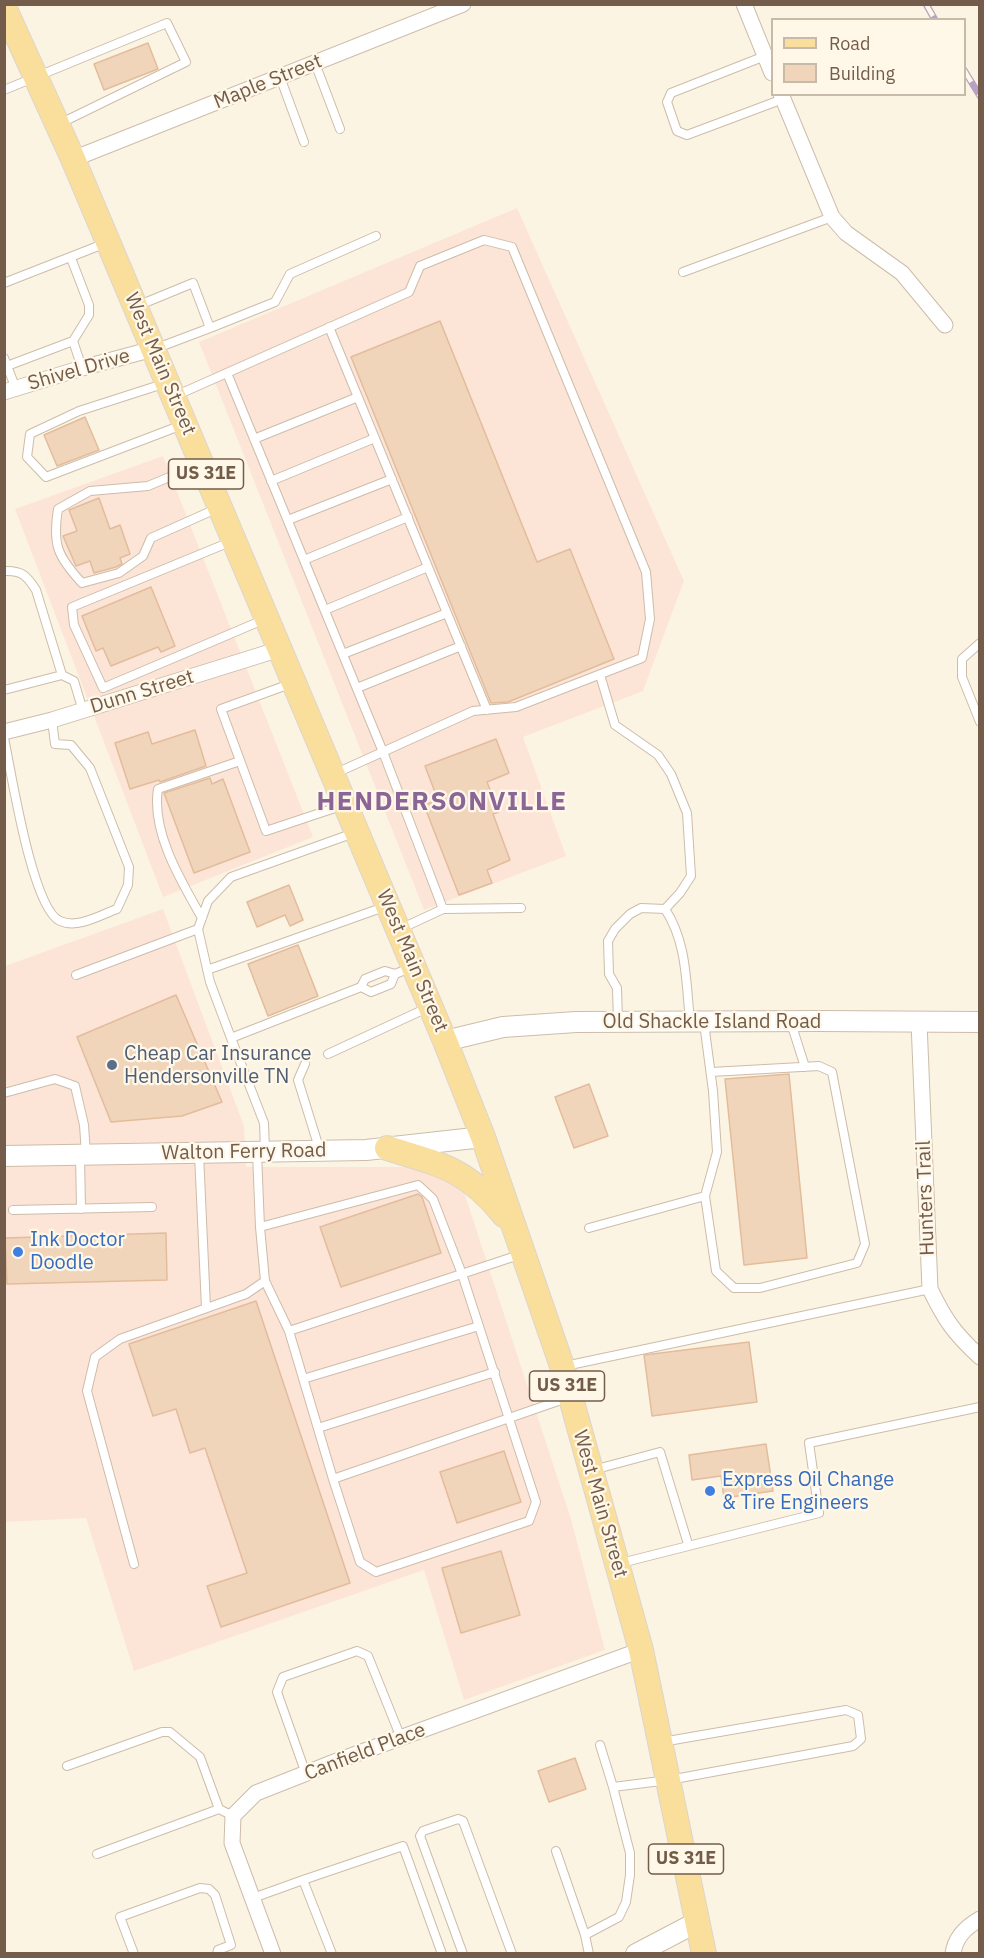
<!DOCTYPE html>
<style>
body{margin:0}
#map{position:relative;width:984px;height:1958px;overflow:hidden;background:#fcf4e3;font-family:"IBM Plex Sans",sans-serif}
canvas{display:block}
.frame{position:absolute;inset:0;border:6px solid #735c4a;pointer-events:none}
.legend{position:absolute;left:771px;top:18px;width:195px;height:78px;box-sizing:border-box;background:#fff8e9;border:2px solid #c7baa9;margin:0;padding:8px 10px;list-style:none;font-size:18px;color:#735c4a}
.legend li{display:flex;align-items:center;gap:12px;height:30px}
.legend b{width:30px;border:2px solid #c7baa9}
</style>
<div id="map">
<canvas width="984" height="1958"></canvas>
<div class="frame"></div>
<ul class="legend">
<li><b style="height:8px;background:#f9de9c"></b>Road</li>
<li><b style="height:16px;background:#f0d5bb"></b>Building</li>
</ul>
</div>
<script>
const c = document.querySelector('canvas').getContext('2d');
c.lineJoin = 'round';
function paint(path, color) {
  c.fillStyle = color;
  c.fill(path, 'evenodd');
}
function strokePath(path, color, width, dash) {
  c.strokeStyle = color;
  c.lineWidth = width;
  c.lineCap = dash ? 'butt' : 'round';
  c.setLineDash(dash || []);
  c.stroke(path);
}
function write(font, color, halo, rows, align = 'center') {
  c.font = font + ' "IBM Plex Sans",sans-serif';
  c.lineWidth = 4.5;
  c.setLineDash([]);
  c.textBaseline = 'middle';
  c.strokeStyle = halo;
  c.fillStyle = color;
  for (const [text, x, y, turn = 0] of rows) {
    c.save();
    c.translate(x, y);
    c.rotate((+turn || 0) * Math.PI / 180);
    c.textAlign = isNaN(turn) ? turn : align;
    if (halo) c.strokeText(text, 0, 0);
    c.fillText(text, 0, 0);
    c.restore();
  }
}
const commercial = new Path2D(`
 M517,208l167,373 -41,110 -120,46 43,119 -142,54 -225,-568z
 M163,456l150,381 -150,60 -148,-388z
 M163,909l81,217 2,41h172l45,22 108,330 34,131 -141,50 -40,-130 -290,101 -48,-153 -81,4v-556z`);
const building = new Path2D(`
 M148,43l10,26 -54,21 -10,-26z
 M440,321l97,241 33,-13 44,110 -106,43 -17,1 -140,-346z
 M85,417l14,33 -42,16 -13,-31z
 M99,498l11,31 10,-4 10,29 -10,4 2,6 -6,3 -22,6 -4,-12 -14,5 -13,-30 14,-5 -8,-21z
 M151,587l24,59 -14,6 -3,-5 -47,19 -8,-18 -7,3 -14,-35z
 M195,730l11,36 -46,16 -1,-2 -29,9 -15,-46 33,-11 4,12z
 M496,739l13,34 -22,9 12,30 -6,2 17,46 -23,10 5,13 -33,12 -35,-90 14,-5 -13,-34z
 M210,778l2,6 11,-5 27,73 -56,21 -30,-80z
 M289,885l14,35 -13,6 -5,-11 -28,12 -10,-25z
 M298,945l20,51 -50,20 -20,-52z
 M176,995l46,107 -40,14 -71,6 -34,-85z
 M789,1074l18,184 -63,7 -19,-186z
 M589,1084l19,52 -34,12 -19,-51z
 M418,1194l4,3 19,56 -100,34 -21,-60z
 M166,1233l1,47 -160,4 -2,-46z
 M256,1301l94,282 -129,44 -14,-41 40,-13 -42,-125 -15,5 -14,-44 -23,7 -24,-72z
 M749,1342l8,60 -105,14 -8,-61z
 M766,1444l7,47 -49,7 -3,-22 -29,4 -3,-25z
 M504,1451l17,51 -64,21 -17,-51z
 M501,1551l19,64 -59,18 -19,-65z
 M575,1758l11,31 -37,13 -11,-31z`);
const service = new Path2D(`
 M765,56l-94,37 -4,9 10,29 10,4 96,-36
 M315,63l25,66
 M280,77l24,65
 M4,90l163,-67 19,39 -125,61
 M71,258l18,47v10l-16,26 9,27
 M683,272l149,-55
 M4,283l102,-40
 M137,306l56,-23 17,45 -53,20
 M329,327l158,383
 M210,328l65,-26 15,-28 86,-38
 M4,358l12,31
 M7,366l66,-25
 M227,373l156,379 60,157 -43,20
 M163,384l-84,27 -49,23 -3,23 19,20 136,-52
 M175,396l234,-104 11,-26 64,-26 28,7 134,325 4,47 -8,39 -126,49 -43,4 -139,63
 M254,439l104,-42
 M198,465l-50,21 -58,5 -32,18c-6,36 0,48 24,74l37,-10 24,-17 8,-18 67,-30
 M271,481l104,-43
 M288,520l104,-41
 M230,542l-158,65 2,18 29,63 160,-68
 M304,560l104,-43
 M4,571c18,-1 23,5 32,19l26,85
 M325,610l103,-43
 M980,643l-18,16v18l18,45
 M343,654l104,-41
 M600,675l15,50 43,30 13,19 16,39 4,63 -11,17 -15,16 -24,-1 -11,6 -15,15 -7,12 1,33 8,14 1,34
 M290,684l-69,25 45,122 78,-26
 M357,688l104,-42
 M4,690l58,-15 12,6 9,30
 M4,738c7,32 28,171 56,183 18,8 40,-6 57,-12l11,-24 1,-18 -39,-99 -19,-23 -16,-1 -3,-24
 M443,909l78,-1
 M665,909c22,33 21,74 25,112
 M202,918c-21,-37 -51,-86 -44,-129l82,-28
 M207,970l177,-63
 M76,975l122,-46
 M361,987l10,5 20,-8 4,-10
 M704,1023l9,68 4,61 -12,44 11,75 18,17h26l97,-25 8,-19 -33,-172 -13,-6 -108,6
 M791,1023l14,44
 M231,1038l-21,-56 -12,-53 10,-28 23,-24 123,-44
 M328,1054l99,-46
 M305,1064l-7,16 22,71
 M4,1093l51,-14 20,7 9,39 2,29
 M265,1150l-1,-27 -33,-85 130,-51 4,-8 20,-8 10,3 15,-6
 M257,1153l3,74
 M199,1154l7,154
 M80,1156l1,53
 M13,1210l139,-3
 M589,1228l116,-32
 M522,1254l-233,77 44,148 234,-81
 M289,1331l-24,-50 -5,-54 158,-42 15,14 29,75 74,228 -7,19 -153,51 -16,-10 -27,-83
 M565,1366l365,-77
 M303,1379l176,-53
 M318,1428l177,-56
 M593,1470l67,-18 28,92
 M621,1563l198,-50 -10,-70 171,-36
 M134,1564l-47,-173 8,-34 25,-18 126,-45 19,-13
 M600,1745l13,42
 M67,1766l95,-34h8l30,25 19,52 14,7
 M306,1774l-29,-82 6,-15 74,-26 11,5 33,82
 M556,1851l29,84
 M97,1854l122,-45
 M303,1880l100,-34 39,108
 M253,1898l50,-18 29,74
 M134,1954l-14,-37 80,-29 9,1 6,6 16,50 -13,5 -1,4
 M463,1954l-43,-118 3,-5 35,-12 5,2 49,133
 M589,1954l-4,-19 34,-18 7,-15 4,-27v-22l-17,-66 56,-7 184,-34 8,-7 -3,-24 -12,-5 -184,32`);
const minor = new Path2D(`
 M744,4l28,69
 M781,94l51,123 14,16 56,40 43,52
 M73,159l390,-155
 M4,392l78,-24 71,-19
 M4,732l48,-12 228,-71
 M919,1022l11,267c15,31 24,44 50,68
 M273,1954l-41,-111 1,-27 23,-23 81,-32 304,-111
 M953,1954c2,-17 13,-27 27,-35`);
const tertiary = new Path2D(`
 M445,1041l58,-14 73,-5 244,-1 160,1
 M4,1156l362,-6 117,-13
 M636,1954l63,-33`);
const primary = new Path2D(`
 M4,7l69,152 372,882 38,96 79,229 79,284 63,304
 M387,1148c55,17 80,21 117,67`);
const rail = new Path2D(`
 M926,4l9,16
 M964,70l16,26`);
const markers = [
 [112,1065,6,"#5c6f8a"],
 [18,1252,6,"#3f7fe0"],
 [710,1491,6,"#3f7fe0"]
];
const shields = [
 [206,474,75],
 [567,1386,75],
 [686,1859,75]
];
const shieldNames = [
 ["US 31E",206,474],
 ["US 31E",567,1386],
 ["US 31E",686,1859]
];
const streetNames = [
 ["Maple Street",268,82,-22],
 ["West Main Street",160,364,67],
 ["Shivel Drive",79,370,-16],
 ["Dunn Street",142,692,-17],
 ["West Main Street",412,961,67],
 ["Old Shackle Island Road",712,1022],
 ["Walton Ferry Road",244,1152,-1],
 ["Hunters Trail",926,1198,-92],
 ["West Main Street",600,1504,74],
 ["Canfield Place",365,1752,-21]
];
const serviceNames = [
 ["Cheap Car Insurance",124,1054],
 ["Hendersonville TN",124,1077]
];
const shopNames = [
 ["Ink Doctor",30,1240],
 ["Doodle",30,1263],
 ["Express Oil Change",722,1480],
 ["& Tire Engineers",722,1503]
];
const districtNames = [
 ["HENDERSONVILLE",442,802]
];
paint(commercial, '#fce5d7');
paint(building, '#f0d5bb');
strokePath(building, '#e3bc9c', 1.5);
strokePath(service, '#cdbcaa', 10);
strokePath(minor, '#cdbcaa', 17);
strokePath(tertiary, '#cdbcaa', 22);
strokePath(primary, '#dbd5d0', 26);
strokePath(service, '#fff', 8);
strokePath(minor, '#fff', 15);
strokePath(tertiary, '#fff', 20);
strokePath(primary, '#f9de9c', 24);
strokePath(rail, '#b7a2c4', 7);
strokePath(rail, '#fff8e9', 4.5, [14]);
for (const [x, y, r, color] of markers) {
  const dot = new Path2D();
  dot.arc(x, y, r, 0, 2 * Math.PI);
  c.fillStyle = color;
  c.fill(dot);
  strokePath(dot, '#fff8e9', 2);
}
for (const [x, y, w] of shields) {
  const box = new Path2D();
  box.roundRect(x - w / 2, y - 15, w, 30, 4.5);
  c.fillStyle = '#fff8e9';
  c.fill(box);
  strokePath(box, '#735c4a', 1.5);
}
write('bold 18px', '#735c4a', null, shieldNames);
write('20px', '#735c4a', '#fff8e9', streetNames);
write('20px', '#4e5e75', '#fff8e9', serviceNames, 'left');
write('20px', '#366cbe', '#fff8e9', shopNames, 'left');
c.letterSpacing = '1.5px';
write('bold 26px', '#8a6596', '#fff8e9', districtNames);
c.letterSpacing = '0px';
</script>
